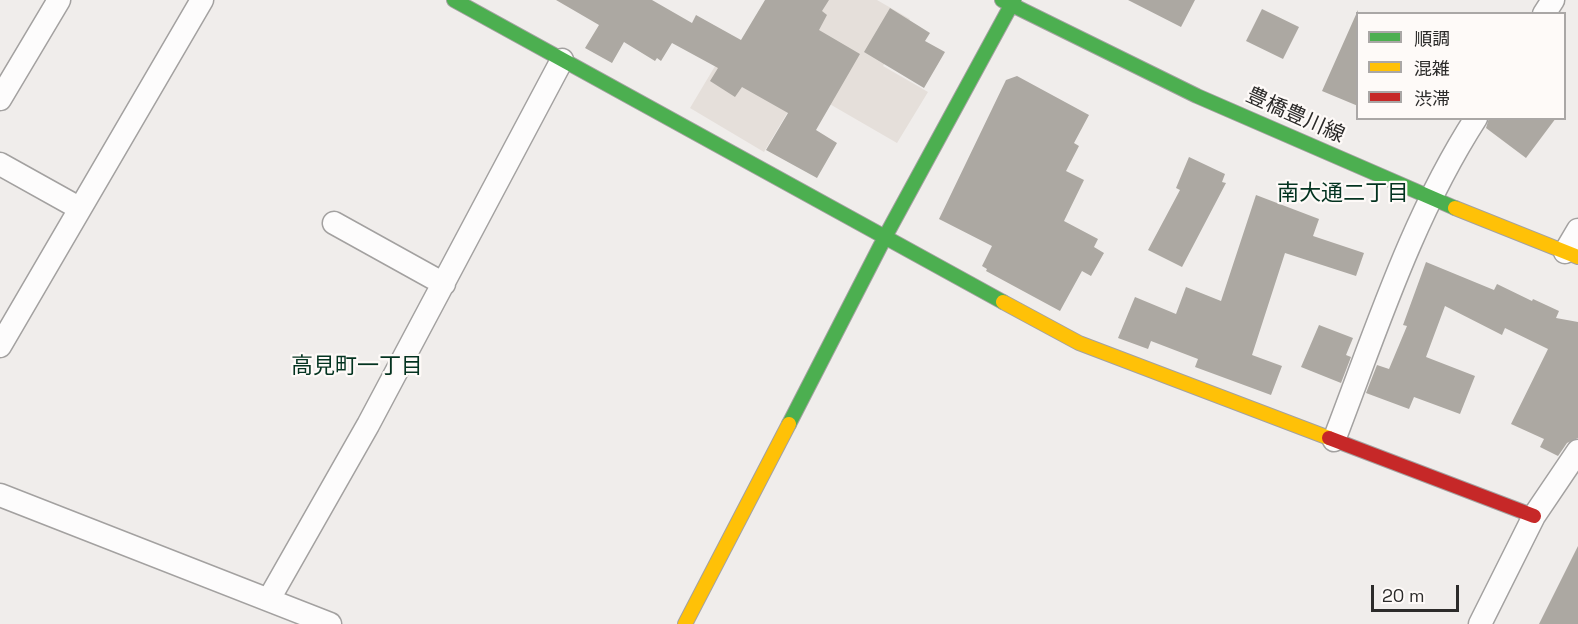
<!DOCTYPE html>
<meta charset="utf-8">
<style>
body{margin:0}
#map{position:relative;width:1578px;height:624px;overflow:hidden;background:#f0edeb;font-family:"Space Grotesk","Noto Sans JP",sans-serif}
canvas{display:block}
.legend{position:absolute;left:1356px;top:12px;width:210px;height:108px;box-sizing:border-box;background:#fefaf8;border:2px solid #aaa7a6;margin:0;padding:8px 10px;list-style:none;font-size:18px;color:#2c2b2a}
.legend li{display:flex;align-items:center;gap:12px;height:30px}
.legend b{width:30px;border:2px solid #aaa7a6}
.scale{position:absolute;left:1371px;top:585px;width:88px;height:27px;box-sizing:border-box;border:3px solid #2c2b2a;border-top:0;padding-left:8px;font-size:18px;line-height:21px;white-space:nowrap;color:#2c2b2a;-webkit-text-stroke:4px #fefaf8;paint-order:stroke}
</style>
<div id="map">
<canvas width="1578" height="624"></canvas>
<ul class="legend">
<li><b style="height:8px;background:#4caf50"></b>順調</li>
<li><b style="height:8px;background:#ffc107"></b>混雑</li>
<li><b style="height:8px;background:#c62828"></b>渋滞</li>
</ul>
<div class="scale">20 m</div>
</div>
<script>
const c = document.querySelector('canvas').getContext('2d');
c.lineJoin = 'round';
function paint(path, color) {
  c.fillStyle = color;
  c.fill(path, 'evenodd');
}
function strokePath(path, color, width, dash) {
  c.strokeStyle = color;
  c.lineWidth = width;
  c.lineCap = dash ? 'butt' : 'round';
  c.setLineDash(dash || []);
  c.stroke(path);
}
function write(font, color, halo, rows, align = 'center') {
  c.font = font + ' "Space Grotesk","Noto Sans JP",sans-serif';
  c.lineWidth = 4.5;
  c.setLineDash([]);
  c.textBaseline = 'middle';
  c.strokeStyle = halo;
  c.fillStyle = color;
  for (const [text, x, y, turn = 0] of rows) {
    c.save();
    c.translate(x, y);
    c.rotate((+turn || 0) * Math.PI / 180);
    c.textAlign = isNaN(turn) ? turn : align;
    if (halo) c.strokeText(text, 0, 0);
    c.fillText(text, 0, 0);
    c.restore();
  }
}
const built = new Path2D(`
 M804,0h73l33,19 -27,47 45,26 -31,51 -95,-55 -38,64 -74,-44 40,-67 38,22z`);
const building = new Path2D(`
 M556,0h96l40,23 4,-8 45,25 24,-40h64l-7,11 5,4 -8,15 41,24 -44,76 21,13 -20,35 -51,-28 22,-37 -46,-26 -7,10 -25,-16 8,-13 -46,-25 -11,18 -4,-3 -2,3 -31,-19 -12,21 -27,-15 14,-23z
 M1128,0h67l-14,27z
 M890,8l40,25 -5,8 20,11 -21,36 -60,-36z
 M1262,9l37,18 -16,32 -37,-18z
 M1358,10v96l-36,-15z
 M1017,76l72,39 -15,28 5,3 -13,25 18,9 -20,41 34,18 -4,8 10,6 -13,23 -9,-5 -22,40 -74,-40 1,-2 -5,-3 10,-20 -53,-27 67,-139z
 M1489,118h67l-30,40 -40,-30z
 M1189,157l36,17 -3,8 4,1 -44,84 -34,-17 32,-60 -4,-2z
 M1256,195l63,24 -6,17 51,17 -8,23 -71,-23 -33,102 30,11 -11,29 -76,-28 3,-8 -47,-18 -3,8 -30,-11 17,-41 41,17 10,-27 35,14z
 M1426,262l68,28 3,-6 35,17 1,-2 26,12 -3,7 22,4v116l-11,5 -9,13 -18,-9 4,-8 -33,-15 37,-75 -43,-21 -3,7 -57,-29 -19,51 49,19 -15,38 -46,-17 -5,12 -43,-16 11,-28 12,4 18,-43 -4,-1z
 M1319,325l34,13 -7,17 5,2 -10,26 -40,-16z
 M1578,546v78h-39z`);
const street = new Path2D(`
 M1544,14l9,-14
 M0,99l59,-99
 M0,164l79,44
 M334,223l110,61
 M1565,252l13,-22
 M0,346l202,-346
 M1334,440c42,-109 78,-223 142,-322
 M0,495l330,129
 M269,599l99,-174 194,-365
 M1480,624l54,-108 44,-65`);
const fast = new Path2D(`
 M454,0l549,302
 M1002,0l195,96 258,112
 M789,424l96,-187 129,-237`);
const slow = new Path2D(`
 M1455,208l123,49
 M1003,302l76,41 250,95
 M685,624l104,-200`);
const jam = new Path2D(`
 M1329,438l205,78`);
const streetNames = [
 ["豊橋豊川線",1295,116,24]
];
const neighbourhoodNames = [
 ["南大通二丁目",1343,194],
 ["高見町一丁目",357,367]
];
paint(built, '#e5dfda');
paint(building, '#aca8a2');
strokePath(street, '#a3a1a0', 25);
strokePath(fast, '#a3a1a0', 16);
strokePath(slow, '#a3a1a0', 16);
strokePath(jam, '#a3a1a0', 16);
strokePath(street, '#fdfcfc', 22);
strokePath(fast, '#4caf50', 14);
strokePath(slow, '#ffc107', 14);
strokePath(jam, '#c62828', 14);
write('21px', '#2c2b2a', '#fefaf8', streetNames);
write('22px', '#033320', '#fefaf8', neighbourhoodNames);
</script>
